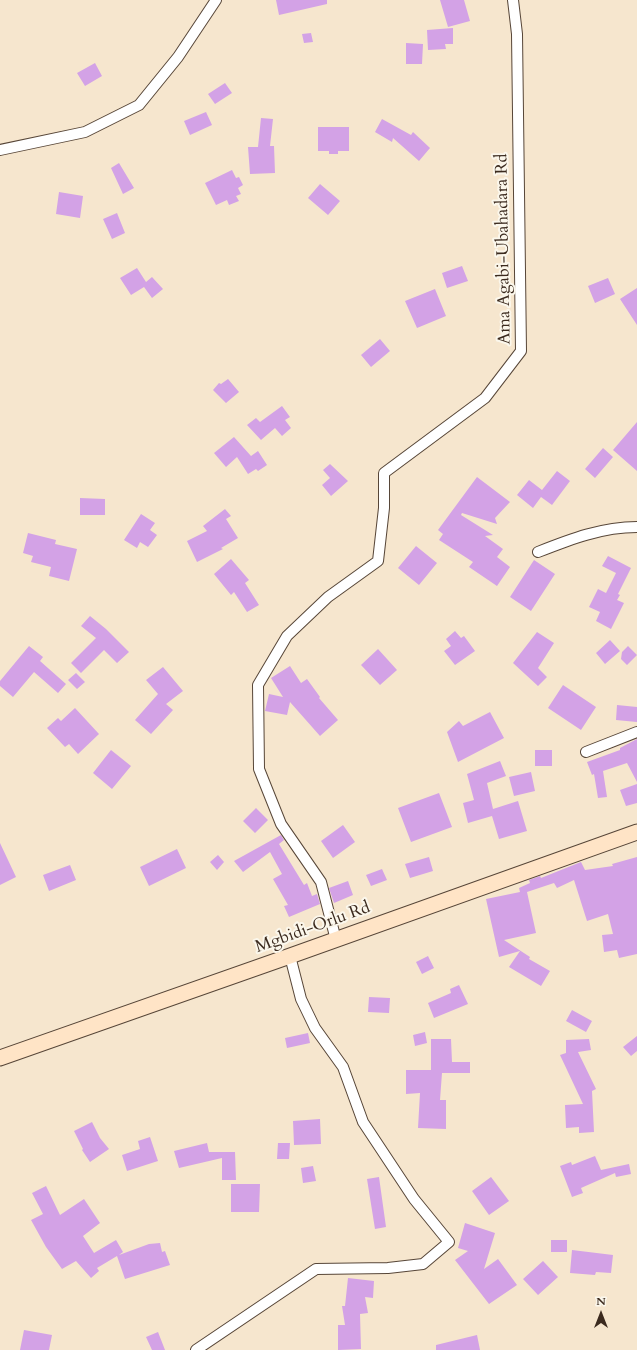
<!DOCTYPE html>
<style>
body{margin:0}
#map{position:relative;width:637px;height:1350px;overflow:hidden;background:#f6e6ce;font-family:Cardo,serif}
canvas{display:block}
.north{position:absolute;left:581px;top:1294px;width:40px;height:40px;-webkit-text-stroke:3px #fbf7ec;paint-order:stroke;rotate:0deg;font-size:11px;font-weight:700;line-height:16px;text-align:center;color:#3b2a1e}
.north::after{content:'';display:block;margin:auto;width:14px;height:18px;background:#3b2a1e;clip-path:polygon(50% 0,100% 100%,50% 72%,0 100%)}
</style>
<div id="map">
<canvas width="637" height="1350"></canvas>
<div class="north">N</div>
</div>
<script>
const c = document.querySelector('canvas').getContext('2d');
c.lineJoin = 'round';
function paint(path, color) {
  c.fillStyle = color;
  c.fill(path, 'evenodd');
}
function strokePath(path, color, width, dash) {
  c.strokeStyle = color;
  c.lineWidth = width;
  c.lineCap = dash ? 'butt' : 'round';
  c.setLineDash(dash || []);
  c.stroke(path);
}
function write(font, color, halo, rows, align = 'center') {
  c.font = font + ' Cardo,serif';
  c.lineWidth = 4;
  c.setLineDash([]);
  c.textBaseline = 'middle';
  c.strokeStyle = halo;
  c.fillStyle = color;
  for (const [text, x, y, turn = 0] of rows) {
    c.save();
    c.translate(x, y);
    c.rotate((+turn || 0) * Math.PI / 180);
    c.textAlign = isNaN(turn) ? turn : align;
    if (halo) c.strokeText(text, 0, 0);
    c.fillText(text, 0, 0);
    c.restore();
  }
}
const building = new Path2D(`
 M276,0h51v4l-48,11z
 M440,0h24l6,21 -22,6z
 M453,28v16h-8l1,5 -18,1 -1,-20z
 M311,33l2,9 -9,1 -2,-9z
 M406,43l17,1 -1,20h-16z
 M95,63l7,13 -17,10 -8,-13z
 M225,83l7,10 -17,11 -7,-10z
 M206,112l6,13 -22,10 -6,-14z
 M261,118l12,1 -3,27h4l1,27 -25,1 -2,-27h10z
 M382,119l29,16 2,-3 17,16 -11,13 -26,-23 -1,4 -17,-10z
 M318,127h31v24h-11v3h-9v-3h-11z
 M119,163l15,25 -11,6 -12,-26z
 M232,170l4,8 3,-1 4,8 -5,3 3,6 -5,2 3,5 -10,4 -2,-5 -11,5 -11,-22z
 M320,184l20,17 -12,14 -20,-17z
 M59,192l24,4 -3,22 -24,-4z
 M117,213l8,20 -13,6 -9,-20z
 M462,266l6,15 -21,7 -5,-15z
 M137,268l9,14 6,-5 11,12 -11,9 -8,-11 -13,8 -11,-17z
 M608,278l7,16 -20,9 -7,-17z
 M637,288v37l-17,-26z
 M435,289l11,27 -29,12 -12,-27z
 M380,339l10,12 -19,16 -10,-12z
 M228,379l11,13 -13,11 -13,-13 6,-7 2,1z
 M282,406l8,11 -5,3 6,8 -9,8 -7,-8 -14,12 -14,-15 9,-7 4,4z
 M637,422v49l-24,-21z
 M234,437l17,19 7,-5 9,14 -9,6 -2,-2 -8,5 -11,-17 -11,10 -12,-14z
 M603,448l10,9 -18,21 -10,-9z
 M330,464l18,17 -17,15 -9,-11 8,-7 -7,-8z
 M557,471l13,10 -18,24 -11,-8 -8,11 -16,-13 12,-15 13,10z
 M477,477l33,25 -15,16 2,6 -35,-11 -1,2 32,20 -8,1 18,13 -6,8 13,10 -13,19 -28,-19 4,-5 -34,-22 4,-6 -5,-4z
 M80,498l25,1v16h-25z
 M225,509l6,7 -5,3 12,19 -17,10 2,1 -26,13 -10,-21 20,-10 -4,-5z
 M141,514l14,9 -5,7 7,5 -9,12 -8,-5 -3,6 -13,-8z
 M28,533l28,7 -1,4 22,5 -8,32 -20,-5 2,-9 -20,-5 2,-6 -10,-3z
 M416,546l21,17 -18,22 -21,-17z
 M608,556l23,12 -13,26 2,1 -3,5 7,3 -13,26 -15,-8 4,-9 -11,-5 9,-18 8,4 10,-20 -14,-7z
 M231,559l18,21 -4,3 14,22 -12,7 -13,-20 -3,3 -17,-21z
 M534,560l21,14 -24,37 -21,-14z
 M90,616l16,13 23,23 -12,11 -13,-13 -23,23 -10,-10 25,-25 -15,-12z
 M455,631l6,7 3,-2 11,15 -20,14 -11,-14 7,-5 -5,-7z
 M537,632l17,11 -16,25 9,9 -9,9 -25,-23z
 M610,640l10,11 -15,13 -9,-11z
 M29,646l14,11 -3,4 26,23 -8,9 -24,-21 -21,25 -13,-11v-5z
 M628,646l9,9 -10,10 -6,-6 1,-7z
 M378,649l19,21 -17,15 -19,-20z
 M290,666l11,17 6,-4 13,18 -1,1 19,22 -18,16 -30,-34 -3,13 -22,-4 4,-17 14,3 -12,-19z
 M163,667l20,24 -17,13 7,6 -22,24 -16,-14 23,-26 -12,-14z
 M76,673l9,9 -8,7 -9,-9z
 M563,685l33,22 -15,23 -33,-22z
 M617,705l20,2v15l-21,-2z
 M75,708l24,26 -21,20 -9,-10 -4,3 -18,-19 11,-10 3,3z
 M490,712l14,26 -46,24 -11,-30 12,-11 4,5z
 M637,739v43l-10,-19 -24,8 4,26 -9,1 -4,-24 -2,1 -5,-13 33,-12v-2z
 M111,750l20,16 -19,23 -19,-16z
 M535,750h17v16h-17z
 M500,761l6,15 -19,7 6,26 25,-8 9,30 -28,8 -7,-23 -24,7 -5,-20 11,-3 -7,-26z
 M531,772l4,19 -21,5 -5,-19z
 M637,784v19l-11,3 -6,-16z
 M439,793l13,34 -41,15 -13,-34z
 M256,808l12,12 -13,13 -12,-12z
 M343,825l12,17 -22,16 -12,-17z
 M281,835l3,5 -5,4 25,41 3,-2 5,13 5,-2 3,10 -31,13 -5,-11 4,-1 -15,-26 9,-5 -12,-22 -27,20 -9,-11z
 M0,843l16,34 -16,8z
 M177,849l9,19 -37,18 -9,-19z
 M218,855l6,7 -7,8 -7,-8z
 M429,857l4,14 -23,7 -5,-14z
 M637,857v97l-18,4 -2,-8 -13,2 -2,-17 11,-1 -5,-20 -21,7 -13,-41 -17,8 -3,-5 -27,9 9,41 -32,7 26,17 -1,2 21,12 -9,15 -32,-19 11,-16 -21,6 -13,-58 34,-7 -1,-4 11,-5 -1,-3 11,-4 1,2 40,-16 4,8 28,-4 -1,-2z
 M70,865l6,15 -27,11 -6,-16z
 M382,869l5,11 -16,6 -5,-11z
 M348,881l5,14 -19,8 -5,-15z
 M428,956l6,12 -12,6 -6,-12z
 M459,985l9,19 -34,14 -6,-15 23,-10 -1,-4z
 M369,997l21,1 -1,15 -21,-1z
 M572,1010l20,11 -6,11 -20,-11z
 M425,1032l2,11 -12,3 -2,-11z
 M308,1033l2,10 -23,5 -2,-10z
 M637,1036v15l-6,5 -8,-9z
 M431,1039h20l1,23h18v11h-28l-2,27h6v29l-28,-1 2,-35 -14,1v-24h25z
 M589,1039l2,11 -13,2 18,37 -4,2 2,41 -15,1v-6l-13,1 -1,-23 18,-1 -23,-49 6,-2v-13z
 M320,1119l1,25 -27,1 -1,-24z
 M92,1122l8,16 9,11 -19,13 -8,-12 1,-1 -9,-18z
 M150,1137l8,24 -31,10 -5,-16 18,-6 -2,-8z
 M207,1143l2,9h26l1,28h-14v-22l-43,10 -5,-17z
 M278,1143h12l-1,16h-12z
 M595,1156l6,14 28,-6 2,10 -15,3 -1,-4 -34,15 2,5 -11,4 -12,-31 11,-4 1,3z
 M313,1166l3,15 -13,2 -2,-15z
 M379,1177l7,50 -11,2 -8,-50z
 M491,1177l18,24 -20,14 -17,-24z
 M231,1184h29l-1,28h-28z
 M46,1186l14,29 24,-16 16,24 -17,13 11,17 22,-13 7,12 -4,3 30,-11 11,-1 2,9 3,-1 5,14 -45,14 -8,-23 -20,12 2,3 -8,7 -15,-17 -14,8 -16,-22 -15,-27 12,-6 -11,-21z
 M465,1223l30,10 -11,36 14,-10 19,26 -28,19 -34,-44 13,-9 -10,-3z
 M551,1240h16v12h-16z
 M572,1250l41,5 -2,18 -15,-1 -1,3 -25,-2z
 M543,1261l15,16 -20,18 -15,-16z
 M348,1278l26,3 -1,17 -8,-1 3,16 -8,1 1,35 -23,1v-25h7l-3,-19h3z
 M24,1330l28,5 -3,15h-29z
 M158,1332l7,18h-13l-6,-13z
 M477,1335l3,15h-44v-5z`);
const minor = new Path2D(`
 M0,150l85,-18 54,-27 39,-48 38,-57
 M538,552c33,-13 64,-25 99,-25
 M586,752l51,-20
 M336,940l-15,-58 -40,-58 -22,-55 -1,-84 29,-49 41,-39 50,-36 6,-53v-35l101,-75 36,-47 -4,-317 -4,-34
 M196,1350l120,-81 72,-1 35,-4 26,-22 -35,-43 -51,-77 -20,-55 -28,-39 -14,-29 -11,-43`);
const secondary = new Path2D(`
 M0,1058l290,-102 347,-124`);
const streetNames = [
 ["Ama Agabi-Ubahadara Rd",504,249,-91],
 ["Mgbidi-Orlu Rd",313,928,-20]
];
paint(building, '#d3a2e6');
strokePath(minor, '#574638', 12);
strokePath(secondary, '#574638', 17);
strokePath(minor, '#fff', 10);
strokePath(secondary, '#ffe4c6', 15);
write('17px', '#3b2a1e', '#fbf7ec', streetNames);
</script>
